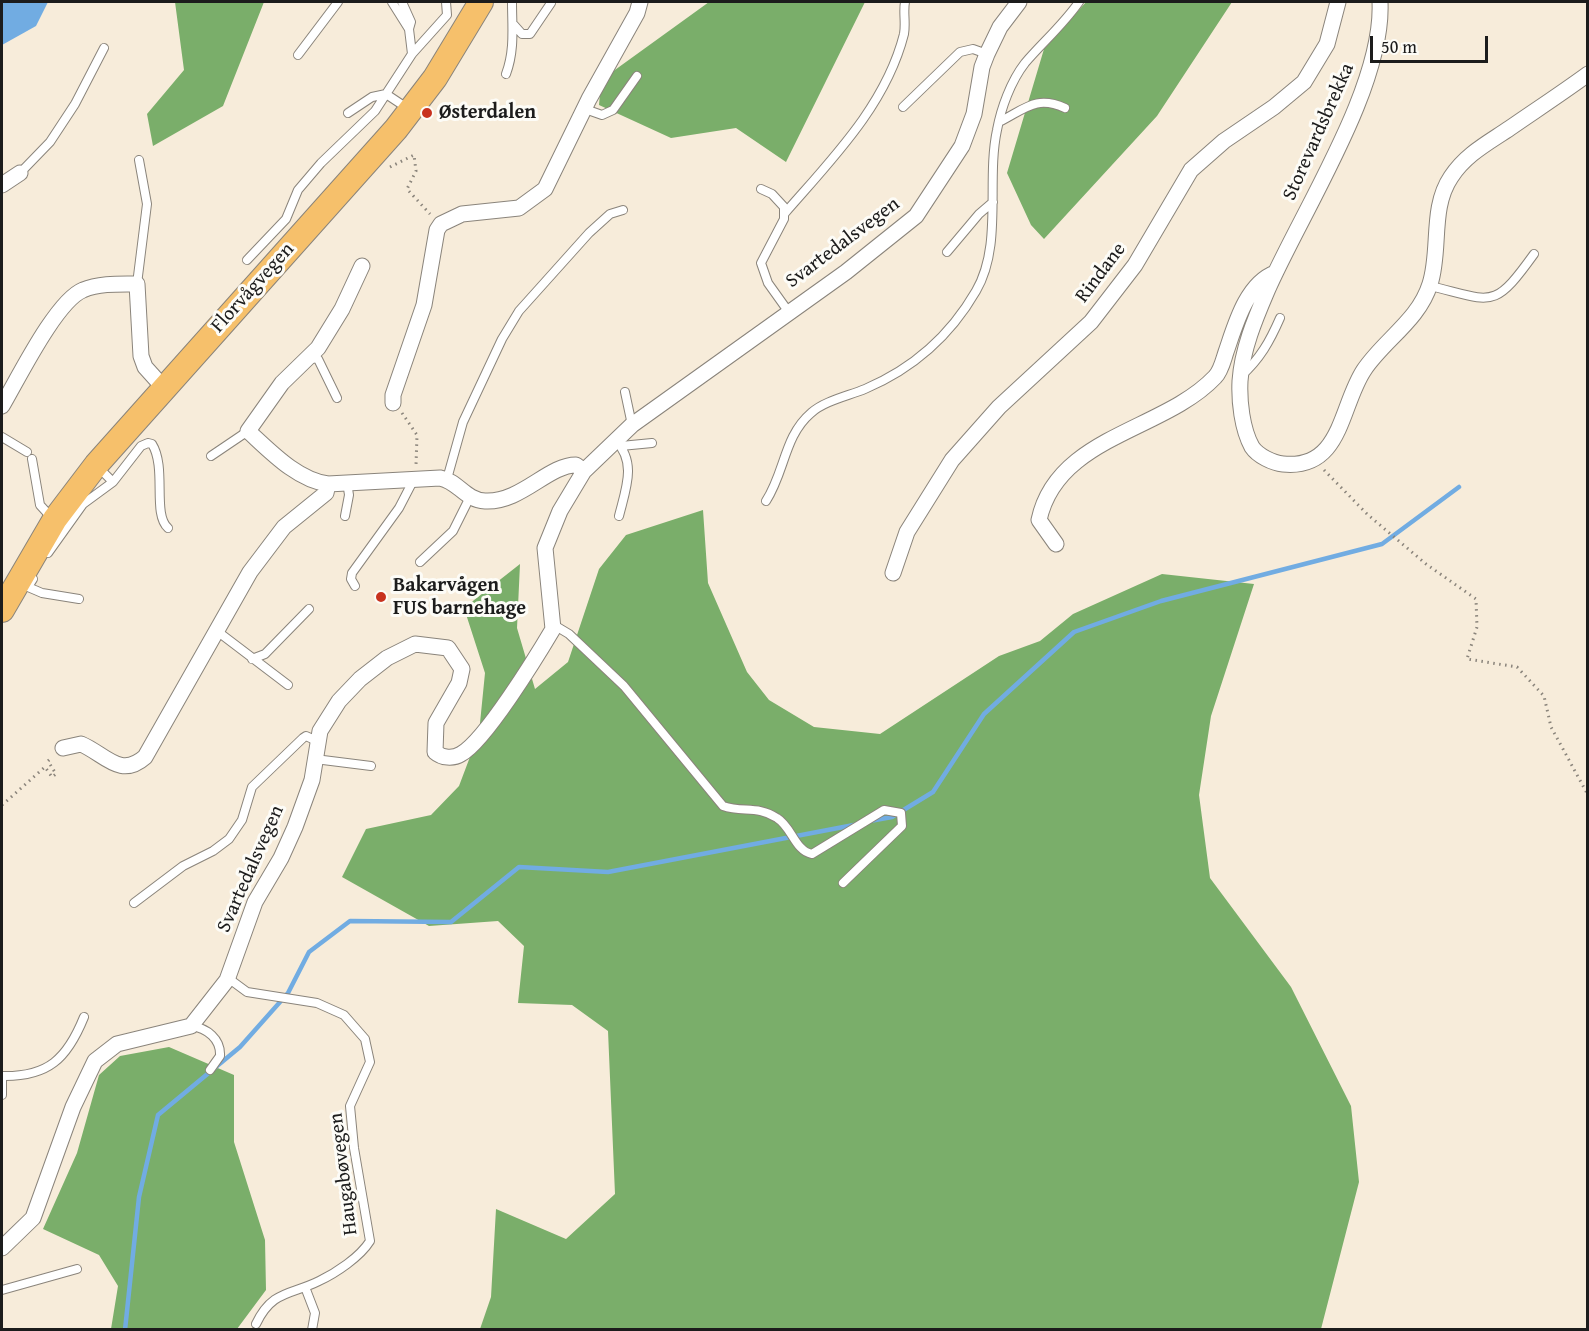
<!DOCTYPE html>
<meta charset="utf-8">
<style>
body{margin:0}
#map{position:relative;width:1589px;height:1331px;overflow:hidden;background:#f7ecda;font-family:"Gentium Book Plus",serif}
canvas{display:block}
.frame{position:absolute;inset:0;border:3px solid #1c1c1c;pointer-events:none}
.scale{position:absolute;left:1370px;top:36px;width:118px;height:27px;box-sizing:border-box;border:3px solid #1c1c1c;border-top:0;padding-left:8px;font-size:18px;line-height:21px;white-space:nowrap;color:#1c1c1c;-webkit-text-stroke:4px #fdfcf7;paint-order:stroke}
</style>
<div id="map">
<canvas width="1589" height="1331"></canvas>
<div class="frame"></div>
<div class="scale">50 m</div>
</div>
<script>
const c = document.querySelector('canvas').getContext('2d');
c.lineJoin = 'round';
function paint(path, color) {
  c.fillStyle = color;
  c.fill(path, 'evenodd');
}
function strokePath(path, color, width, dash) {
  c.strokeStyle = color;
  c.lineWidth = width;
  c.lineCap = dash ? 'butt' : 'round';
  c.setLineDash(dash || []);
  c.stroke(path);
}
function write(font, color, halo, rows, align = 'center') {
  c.font = font + ' "Gentium Book Plus",serif';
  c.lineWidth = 6;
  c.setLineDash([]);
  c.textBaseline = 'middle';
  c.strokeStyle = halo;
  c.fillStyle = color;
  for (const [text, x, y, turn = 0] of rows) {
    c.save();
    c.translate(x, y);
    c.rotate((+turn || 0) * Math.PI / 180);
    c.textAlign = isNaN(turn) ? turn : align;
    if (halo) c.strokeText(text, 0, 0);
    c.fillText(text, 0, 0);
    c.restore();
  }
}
const forest = new Path2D(`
 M175,2h89l-41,104 -70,40 -6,-32 37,-44z
 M709,2h156l-79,160 -50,-34 -65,10 -72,-33 2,-25z
 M1086,2h146l-75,114 -113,123 -13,-14 -24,-52 37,-124z
 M703,510l5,73 39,89 22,28 45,27 66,7 119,-78 41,-15 33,-27 89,-40 92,10 -43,132 -12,79 11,83 81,109 60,119 8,76 -38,147h-841l11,-32 5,-88 70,30 49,-45 -7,-163 -36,-26 -54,-2 6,-57 -26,-25 -69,5 -87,-49 24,-48 65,-14 28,-29 20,-53 6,-60 -21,-65 56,-44 -3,64 18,61 33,-27 31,-93 27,-34z
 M169,1047l65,28v67l31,98 1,50 -29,39h-126l7,-43 -19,-31 -56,-26 34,-76 22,-78 21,-19z`);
const water = new Path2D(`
 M2,2h46l-12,24 -34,19z`);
const stream = new Path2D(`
 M870,821l22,-4 41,-25 51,-78 90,-82 87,-31 221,-57 77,-57
 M125,1330l14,-133 19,-82 82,-68 48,-54 21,-41 41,-31 101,1 68,-55 89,5 251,-48`);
const path = new Path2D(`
 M390,167l24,-12 2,16 -9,18 23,25
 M402,413l15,22 -1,30
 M1324,470l43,44 59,50 50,35 1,28 -10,32 50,8 27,29 7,31 37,68
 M2,805l43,-38 7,10 4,-3 -8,-13 4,-4`);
const lane = new Path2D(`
 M392,2l17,27 3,25
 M402,2l9,20 -2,7
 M514,25l8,9h8l21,-31
 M298,55l40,-53
 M506,74c9,-24 6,-47 6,-72
 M903,107l57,-55 13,-3 14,5
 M585,109l17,6 11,-5 24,-34
 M348,113l24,-16 14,-3 21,14
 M999,122c26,-13 37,-27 66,-14
 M20,173l30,-31 25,-38 29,-56
 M761,189l11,5 12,13v12l-23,44 7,20 20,28
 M785,213c47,-54 101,-108 119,-179 2,-11 -1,-22 1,-32
 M947,252l32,-38 14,-12
 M247,260l39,-41 12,-29 23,-27 54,-52 37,-57 35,-39 -1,-13
 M137,284l10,-80 -8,-44
 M1430,286c63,15 63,25 104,-32
 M310,358l8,1 19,39
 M1241,376c19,-17 29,-35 39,-58
 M625,392l7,33
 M2,437l25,15
 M615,440c22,22 11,48 4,76
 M621,446l31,-3
 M211,456l37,-25
 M32,459l8,46 11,12
 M99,468l14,14 28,-36 7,-3 4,1c15,24 0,70 16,84
 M447,479l16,-57 39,-83 17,-28 70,-78 21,-19 13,-4
 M766,501c19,-29 18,-65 45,-88 13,-12 37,-17 54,-24 47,-20 85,-53 111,-98 27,-46 10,-110 21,-161 4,-22 14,-49 28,-67 18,-21 38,-38 54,-61
 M345,516l4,-21 -2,-13
 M48,553l35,-49 30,-22
 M420,562l33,-31 17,-34
 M33,579l-5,8 14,6 37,6
 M355,586l-4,-7 1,-6 47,-65 14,-27
 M554,625l15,9 55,52 99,120c20,7 34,-1 54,12 15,9 18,33 35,36l72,-44 17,3 1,13 -59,57
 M217,631l71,54
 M252,659l13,-5 44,-45
 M315,759l56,7
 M134,903l49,-37 30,-15 16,-12 13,-19 10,-33 51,-49 3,-2 11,5
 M228,978l19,14 70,11 27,12 21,24 5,23 -20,44 4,42 16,93c-10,16 -34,32 -51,40 -28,14 -47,9 -63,43
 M191,1026c16,2 30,13 29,30l-10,14
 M2,1076c46,1 65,-17 82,-59
 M2,1079v16
 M305,1287l10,26 -3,17
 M2,1290l75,-21`);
const street = new Path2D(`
 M1380,2c4,85 -78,209 -113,289 -12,28 -25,59 -27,90 -1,20 2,48 12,66 6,9 21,16 31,17 59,6 57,-58 81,-94 20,-30 55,-50 66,-86 11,-34 0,-76 21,-107 15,-23 37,-34 59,-49 26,-18 52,-35 78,-54
 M2,185l18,-12
 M362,266l-20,43 -24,39 -36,35 -34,48c22,20 49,49 80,53l112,-6c18,3 25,22 45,23 36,2 63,-36 91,-36l8,6
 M393,403v-8l31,-90 13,-75 4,-6 21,-10 57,-6 26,-19 44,-90 48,-86 3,-11
 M2,406c16,-27 54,-105 81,-116 16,-7 37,-6 54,-6l4,72 4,11 18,20
 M1056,544l-17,-24c18,-84 125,-89 176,-143 6,-6 8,-16 11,-25 9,-26 20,-68 49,-79
 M893,573l14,-41 45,-72 47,-53 92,-85 44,-57 56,-95 33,-29 50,-34 30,-25 23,-38 11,-42
 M63,748l18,-4c24,10 39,35 64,13l105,-185 34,-45 42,-34 2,-9
 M2,1248l31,-30 40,-111 22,-46 22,-17 74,-18 36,-46 28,-78 26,-44 14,-31 17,-47 8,-49 19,-30 21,-22 27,-21 28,-14 33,4 14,21 -3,14 -23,40 -1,29c7,6 18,7 26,2 24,-13 76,-98 92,-125l-8,-81 15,-37 24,-40 48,-46 214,-153 70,-56 46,-70 12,-32 8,-47 5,-13 13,-27 19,-25`);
const primary = new Path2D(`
 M2,610l53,-91 41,-54 300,-336 39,-51 46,-76`);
const markers = [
 [427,113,6,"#c8321e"],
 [381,597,6,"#c8321e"]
];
const poiNames = [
 ["Østerdalen",439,113],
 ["Bakarvågen",393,586],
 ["FUS barnehage",393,609]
];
const streetNames = [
 ["Storevardsbrekka",1319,132,-66],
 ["Svartedalsvegen",843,243,-37],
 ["Rindane",1101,273,-53],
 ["Florvågvegen",253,288,-48],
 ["Svartedalsvegen",251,869,-66],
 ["Haugabøvegen",344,1174,-97]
];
paint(forest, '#7aae6a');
paint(water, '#71ace2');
strokePath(stream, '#71ace2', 4.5);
strokePath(lane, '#8a847b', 10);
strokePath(street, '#8a847b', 17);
strokePath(primary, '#8a847b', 26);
strokePath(path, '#8a847b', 3, [1.5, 4.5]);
strokePath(lane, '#fff', 8);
strokePath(street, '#fff', 15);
strokePath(primary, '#f6c06b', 24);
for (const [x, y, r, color] of markers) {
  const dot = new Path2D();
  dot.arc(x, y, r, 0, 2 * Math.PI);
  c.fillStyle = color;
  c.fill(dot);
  strokePath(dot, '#fdfcf7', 2);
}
write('bold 20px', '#1c1c1c', '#fdfcf7', poiNames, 'left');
write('20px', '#1c1c1c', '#fdfcf7', streetNames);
</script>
